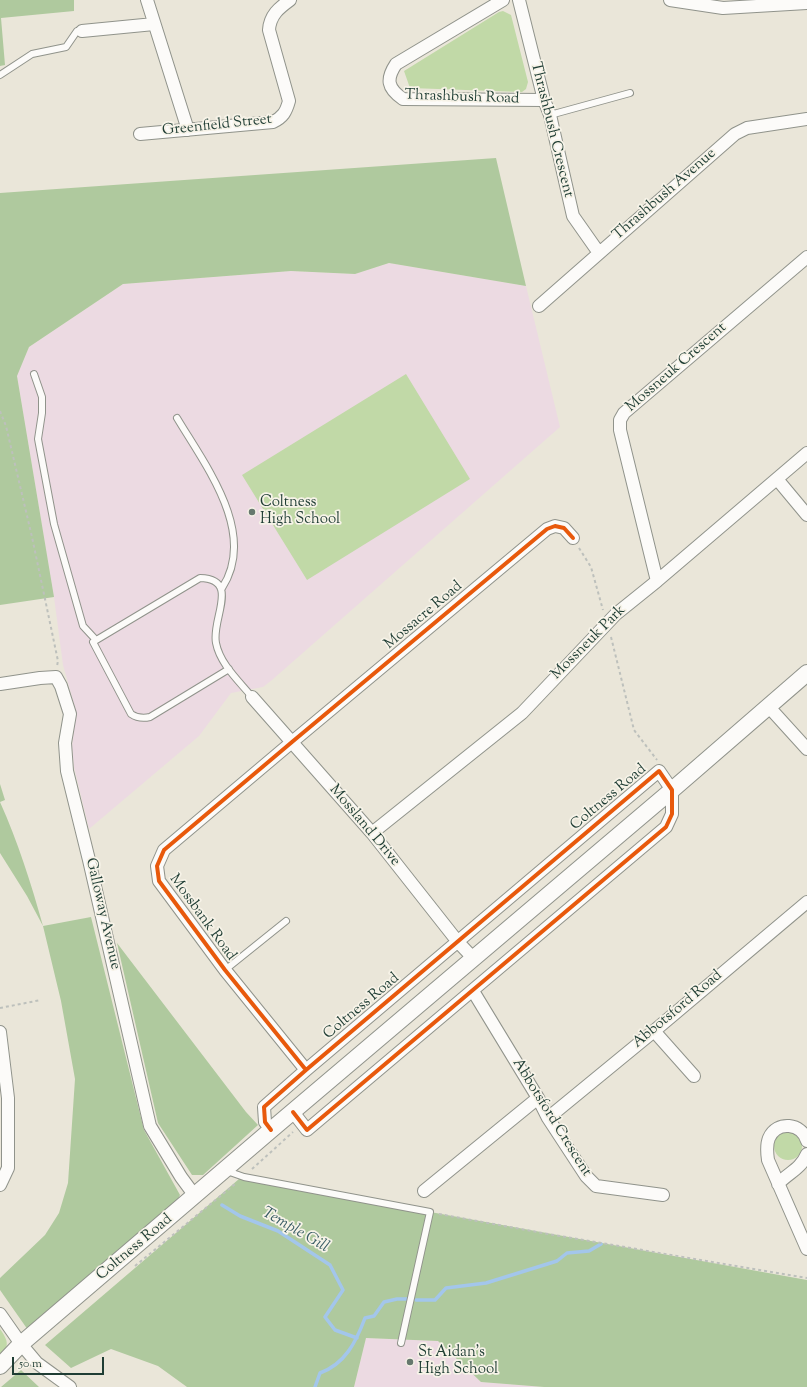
<!DOCTYPE html>
<style>
body{margin:0}
#map{position:relative;width:807px;height:1387px;overflow:hidden;background:#eae6d9;font-family:"Sorts Mill Goudy",serif}
canvas{display:block}
.scale{position:absolute;left:12px;top:1357px;width:92px;height:18px;box-sizing:border-box;border:2px solid #1f3d34;border-top:0;padding-left:5px;font-size:12px;line-height:14px;white-space:nowrap;color:#1f3d34;-webkit-text-stroke:3px #f7f3e8;paint-order:stroke}
</style>
<div id="map">
<canvas width="807" height="1387"></canvas>
<div class="scale">50 m</div>
</div>
<script>
const c = document.querySelector('canvas').getContext('2d');
c.lineJoin = 'round';
function paint(path, color) {
  c.fillStyle = color;
  c.fill(path, 'evenodd');
}
function strokePath(path, color, width, dash) {
  c.strokeStyle = color;
  c.lineWidth = width;
  c.lineCap = dash ? 'butt' : 'round';
  c.setLineDash(dash || []);
  c.stroke(path);
}
function write(font, color, halo, rows, align = 'center') {
  c.font = font + ' "Sorts Mill Goudy",serif';
  c.lineWidth = 3.5;
  c.setLineDash([]);
  c.textBaseline = 'middle';
  c.strokeStyle = halo;
  c.fillStyle = color;
  for (const [text, x, y, turn = 0] of rows) {
    c.save();
    c.translate(x, y);
    c.rotate((+turn || 0) * Math.PI / 180);
    c.textAlign = isNaN(turn) ? turn : align;
    if (halo) c.strokeText(text, 0, 0);
    c.fillText(text, 0, 0);
    c.restore();
  }
}
const built = new Path2D(`
 M389,263l137,23 34,141 -288,253 -9,7 -32,6 -32,43 -110,93 -15,-62 -2,-20 4,-36 -13,-46 -9,-68 -37,-221 12,-29 94,-63 168,-13 64,3z
 M366,1338l72,3 43,41 63,5h-190z`);
const green = new Path2D(`
 M503,11l8,4 17,67 -2,7 -4,3 -112,-4 -6,-17 95,-59z
 M406,374l64,105 -163,101 -65,-105z
 M774 1146a14 14 0 1 1 28 0a14 14 0 1 1-28 0Z
 M0,1329c7,10 11,17 0,26z`);
const forest = new Path2D(`
 M0,0h74v11l-73,7 4,47 -5,1z
 M496,158l30,128 -137,-23 -34,11 -64,-3 -168,13 -94,63 -12,29 37,221 -54,8v-412z
 M0,784l5,16 -5,2c18,40 31,81 43,124l48,-9 53,213 36,65 -4,8 -148,127 -28,-40v-12l45,-43 14,-22 9,-30 7,-104 -14,-78 -18,-75 -16,-30 -27,-43z
 M117,943l129,169 12,13 -55,50h-11l-34,-52z
 M239,1179l14,1 554,100v107h-263l-63,-5 -43,-41 -72,-3 -12,49h-167l-29,-21 -47,-17 -40,19 -26,-23z
 M21,1370l18,17h-38z`);
const stream = new Path2D(`
 M222,1205l18,11 38,15 52,34 13,25 -18,27 10,13 22,8
 M416,1300h19l11,-12 40,-5 71,-22 10,-8 22,-2 12,-7
 M315,1387l5,-14c25,-9 36,-31 45,-55l9,-2 10,-14 13,-3h11`);
const path = new Path2D(`
 M0,411l6,15 26,111 26,124 -1,5
 M579,548l12,19 12,43
 M611,637l23,93 23,30
 M0,1008l41,-8
 M252,1169l41,-37
 M439,1214l109,20 259,44
 M135,1266l100,-82`);
const service = new Path2D(`
 M0,75l32,-21 34,-7 11,-16h5
 M550,115l80,-22
 M34,374l8,23v16l-4,26 16,85 29,102 13,14
 M177,418c28,47 81,115 45,170
 M229,669l-79,48c-8,2 -13,1 -19,-3l-38,-72 107,-64c41,1 11,41 16,65 4,21 23,38 36,54
 M225,970l61,-49
 M227,1171l17,6 186,35 -29,131`);
const minor = new Path2D(`
 M147,0l41,130
 M503,0l-107,64c-10,15 -9,24 7,35l141,1
 M519,0l25,100 6,15 23,101 26,37
 M670,0l53,8 84,-5
 M82,31l72,-7
 M140,134l133,-12c10,-5 13,-10 16,-21l-20,-71c1,-15 10,-22 21,-30
 M539,306l196,-172 12,-6 60,-9
 M777,479l30,36
 M657,581l-37,-151v-10l4,-7 183,-156
 M0,684l40,-6 16,-1 5,9 9,28 -5,29 2,28 22,89 61,266 31,51 14,19
 M252,697l120,136 86,109 16,17
 M768,706l39,43
 M372,833l150,-120 94,-99 41,-33 150,-128
 M473,991l65,107 10,20 38,58 10,10 67,9
 M654,1031l40,45
 M0,1032l8,66v70l-8,17
 M306,1070l-81,-100 -66,-89 -2,-15 7,-16 128,-108 255,-213 8,-3 9,2 9,10
 M548,1118l106,-87 153,-129
 M271,1130l-6,-8 -1,-15 42,-37 353,-299 13,19v24l-6,13 -359,303 -14,-18
 M807,1141c-5,-18 -30,-21 -38,-3 -3,7 -2,15 -1,22l39,89
 M778,1184c11,-12 22,-14 29,-30
 M424,1191l114,-93
 M0,1314l21,30 16,19 33,24`);
const tertiary = new Path2D(`
 M0,1366l21,-22 250,-214 401,-340 135,-117`);
const cycleway = new Path2D(`
 M306,1070l-81,-100 -66,-89 -2,-15 7,-16 128,-108 255,-213 8,-3 9,2 9,10
 M271,1130l-6,-8 -1,-15 42,-37 353,-299 13,19v24l-6,13 -359,303 -14,-18`);
const markers = [
 [252,512,4,"#66786e"],
 [410,1362,4,"#66786e"]
];
const streetNames = [
 ["Thrashbush Road",462,98,2],
 ["Greenfield Street",217,126,-6],
 ["Thrashbush Crescent",551,130,76],
 ["Thrashbush Avenue",665,195,-41],
 ["Mossneuk Crescent",677,368,-41],
 ["Mossacre Road",424,616,-40],
 ["Mossneuk Park",589,643,-45],
 ["Coltness Road",609,798,-40],
 ["Mossland Drive",364,826,50],
 ["Galloway Avenue",102,914,77],
 ["Mossbank Road",202,918,54],
 ["Coltness Road",362,1007,-40],
 ["Abbotsford Road",678,1010,-40],
 ["Abbotsford Crescent",551,1118,58],
 ["Coltness Road",135,1248,-40]
];
const poiNames = [
 ["Coltness",260,503],
 ["High School",260,520],
 ["St Aidan's",418,1353],
 ["High School",418,1370]
];
const waterNames = [
 ["Temple Gill",295,1231,30]
];
paint(built, '#ecdae2');
paint(green, '#c1d9a7');
paint(forest, '#afc99e');
strokePath(stream, '#a3c6eb', 3.5);
strokePath(service, '#90938b', 8);
strokePath(minor, '#90938b', 14);
strokePath(tertiary, '#90938b', 18);
strokePath(path, '#bdc0bc', 2, [3, 3]);
strokePath(service, '#fcfbf9', 6);
strokePath(minor, '#fcfbf9', 12);
strokePath(tertiary, '#fcfbf9', 16);
strokePath(cycleway, '#e8590c', 4);
for (const [x, y, r, color] of markers) {
  const dot = new Path2D();
  dot.arc(x, y, r, 0, 2 * Math.PI);
  c.fillStyle = color;
  c.fill(dot);
  strokePath(dot, '#f7f3e8', 1.5);
}
write('15px', '#1f3d34', '#f7f3e8', streetNames);
write('15px', '#1f3d34', '#f7f3e8', poiNames, 'left');
write('italic 16px', '#385c64', '#f7f3e8', waterNames);
</script>
